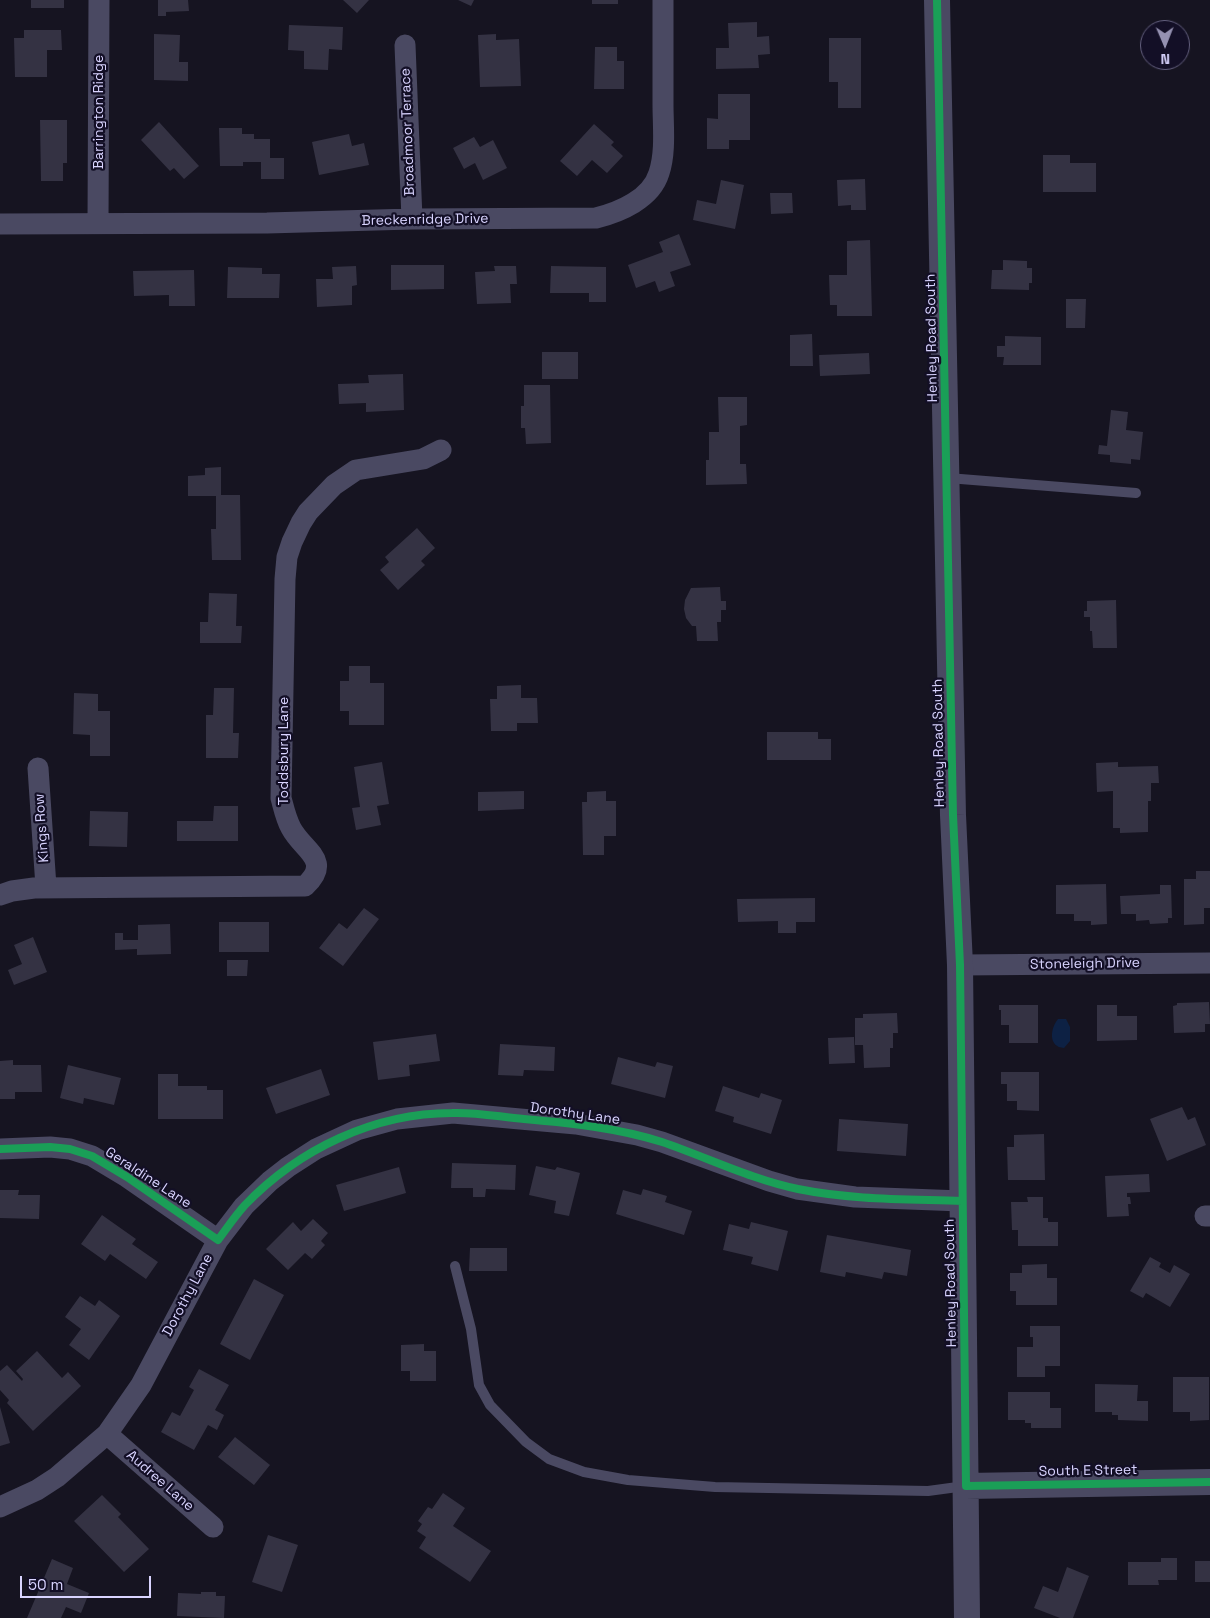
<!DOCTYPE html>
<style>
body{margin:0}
#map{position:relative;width:1210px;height:1618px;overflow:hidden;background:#161421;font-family:"Space Grotesk",sans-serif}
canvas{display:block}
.north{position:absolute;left:1140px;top:20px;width:50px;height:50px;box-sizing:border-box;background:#130f26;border:1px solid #625e7d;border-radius:50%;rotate:179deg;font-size:14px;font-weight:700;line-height:20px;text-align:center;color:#d9d4ff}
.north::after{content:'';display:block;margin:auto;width:18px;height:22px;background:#9591b1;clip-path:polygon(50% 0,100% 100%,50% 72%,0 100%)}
.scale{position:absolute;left:20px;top:1576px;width:131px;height:22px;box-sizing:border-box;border:2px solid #d9d4ff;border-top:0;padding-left:6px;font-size:15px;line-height:18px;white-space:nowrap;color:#d9d4ff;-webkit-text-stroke:4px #130f26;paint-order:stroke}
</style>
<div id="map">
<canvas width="1210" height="1618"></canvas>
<div class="north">N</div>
<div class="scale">50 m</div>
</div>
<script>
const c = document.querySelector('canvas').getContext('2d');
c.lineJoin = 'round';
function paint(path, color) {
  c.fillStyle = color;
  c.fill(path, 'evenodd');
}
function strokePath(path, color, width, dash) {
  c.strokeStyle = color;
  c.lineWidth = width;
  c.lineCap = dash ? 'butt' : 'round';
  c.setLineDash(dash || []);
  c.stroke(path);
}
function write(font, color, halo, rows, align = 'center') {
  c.font = font + ' "Space Grotesk",sans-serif';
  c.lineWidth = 4.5;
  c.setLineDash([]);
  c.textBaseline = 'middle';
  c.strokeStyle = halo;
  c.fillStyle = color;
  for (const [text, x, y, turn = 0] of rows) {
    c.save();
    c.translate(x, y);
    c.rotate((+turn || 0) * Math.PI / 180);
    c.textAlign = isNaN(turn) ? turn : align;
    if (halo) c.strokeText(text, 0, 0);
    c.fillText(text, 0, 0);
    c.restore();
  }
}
const water = new Path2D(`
 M1058,1019h8l4,8v14l-6,7c-16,-1 -14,-19 -6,-29z`);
const building = new Path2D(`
 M31,0h33v8h-33z
 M158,0h30l1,11 -23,1v4h-8z
 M343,0h26l-12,13z
 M458,0h16l-3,6z
 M592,0h26v4h-26z
 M757,22v15l12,-1 1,18 -12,1 1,13 -43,1v-21h13l-1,-25z
 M289,25l54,2 -1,23 -13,-1 -1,21 -24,-1v-18l-16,-1z
 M24,30h37l1,20h-15v27h-32l-1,-39h10z
 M154,34l26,1 -1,27h9v19l-34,-1z
 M496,34v6l23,-1 2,47 -41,1 -2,-52z
 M829,38h32v70h-23v-26h-9z
 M595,47h22v14h7v28h-30z
 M718,94h32v46h-21v9h-22v-31l11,1z
 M40,120h27v43h-4v18h-22z
 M159,122l40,44 -15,13 -10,-11 -4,3 -29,-31z
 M594,124l20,18 -3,3 12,11 -16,17 -15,-13 -15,16 -17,-15z
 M219,128h23v6h12v5h16v19h14v21h-23v-17h-18v4h-23z
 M349,134l3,12 12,-3 5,22 -50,10 -7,-33z
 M474,137l6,10 13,-7 14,28 -24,12 -8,-17 -11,6 -11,-21z
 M1043,155h27v8h26v29h-53z
 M865,179l1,31h-15v-5l-13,1 -1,-26z
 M721,180l23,5 -9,44 -42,-9 4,-20 19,4z
 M770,193h22l1,20 -22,1z
 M679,234l12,31 -21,7 5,14 -16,6 -4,-11 -19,7 -8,-23 35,-13 -4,-10z
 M870,240l2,76h-35v-11h-7l-1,-30h18v-34z
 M1003,260l24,1v7h5v15h-3v7l-38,-1 1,-19h11z
 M391,265h53v24l-53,1z
 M356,266l1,19 -5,1v19l-35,2 -1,-28h17l-1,-12z
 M494,266h22l1,18h-7l1,19 -34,1 -2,-32 20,-1z
 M551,266l55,1v35h-17v-9h-39z
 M228,267l34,1v6h18l-1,24h-52z
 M194,270l1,36h-26v-11l-35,1 -1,-25z
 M1066,299h20l-1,29h-19z
 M812,334l1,32h-23v-31z
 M1005,336l36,1v28h-38l1,-8h-7v-11h8z
 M542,352h36v27h-36z
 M869,353l1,21 -50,2 -1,-21z
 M403,374l1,36 -38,2v-9l-27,1 -1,-20 31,-1 -1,-8z
 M524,385h26l1,58 -25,1 -1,-16h-4v-22h3z
 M718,397h29v28l-7,1v38h6l1,20 -41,1v-25h3v-28h10z
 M1111,410l17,2 -2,18 17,2 -3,28 -9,-1v5l-21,-2v-7l-12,-1 1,-9 8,1z
 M221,467v28h19l1,65h-29l-1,-31h5v-33h-28v-20l17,-1v-7z
 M417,528l18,20 -14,13 4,4 -27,25 -18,-20 9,-8 -4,-5z
 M720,587l1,14h5v9h-5v12h-4l1,19h-21l-1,-15h-4l-6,-8 -2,-9 1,-9 6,-12z
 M209,593l28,1 -1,32h6l-1,17h-41v-21h8z
 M1116,600l1,48h-24l-1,-17h-2v-14h-6v-6h3v-10z
 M349,666h21v17h14v42h-35v-14h-9v-30h9z
 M521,685v13h16l1,25h-21v8h-26l-1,-32h7v-13z
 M214,688h20l-1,45h6l-1,25h-32v-43h7z
 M74,693l24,1v17h12v45h-20v-21l-17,-1z
 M767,732h51v7h13v21h-64z
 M382,762l7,42 -12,2 4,19 -25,5 -4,-22 8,-1 -6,-40z
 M1118,762v5l40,-1 1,17h-8v18h-3v31l-28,1v-5h-7v-37l-16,1 -1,-29z
 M524,791v18l-46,2v-19z
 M606,791v10h10v35h-12v19h-21l-1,-53h5v-10z
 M214,806h24v35h-61v-20h36z
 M90,811l38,1 -1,35 -38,-1z
 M1196,871h14v37h-6v16l-20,1v-46h12z
 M1106,884l1,40 -16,1v-4h-17v-7h-18v-29z
 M1160,885h11l1,33h-4v5l-18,1 -1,-4 -13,1v-7h-15l-1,-18 40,-2z
 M815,898v24h-19v11h-18v-12l-40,1 -1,-23z
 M364,908l15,11 -36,47 -24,-18 20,-25 8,6z
 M219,922h50v30h-50z
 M170,924l1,30 -34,1v-6l-22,1v-17h8v7h15v-15z
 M33,937l14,35 -33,13 -6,-15 14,-6 -8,-19z
 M227,960h21l-1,16h-20z
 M1209,1002l1,22h-5v8l-31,1 -1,-27 4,-1v-2z
 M999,1005h39v38h-29v-18h-8v-15h-2z
 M1097,1005h20v11h20v24l-40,1z
 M897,1013l1,20h-5v15h-3v19l-26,1 -1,-23h-8v-27h8v-4z
 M436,1034l4,27 -31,4 1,11 -32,4 -5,-38z
 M854,1037l1,26 -26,1 -1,-26z
 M500,1044l55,3 -1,24 -30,-1 -1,6 -25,-1z
 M618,1057l37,10 2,-5 16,4 -8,32 -54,-14z
 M13,1060v5h28l1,27h-27v7h-15v-38z
 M68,1065l53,13 -7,27 -30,-7 -1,6 -23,-6z
 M321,1069l9,26 -54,19 -10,-26z
 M1001,1072h38v39l-22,-1v-9h-10v-17h-6z
 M158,1074h20v12h29v4h16v29h-65z
 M723,1086l36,12 2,-5 21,7 -11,34 -38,-12 1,-5 -19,-6z
 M1182,1107l6,13 7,-3 11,28 -39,16 -17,-42z
 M839,1119l69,5 -2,32 -69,-5z
 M1044,1134l1,46h-37l-1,-33h7v-12z
 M452,1163l64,2 -1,25 -29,-1 -1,8h-12v-9h-22z
 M536,1166l19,4 2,-3 23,6 -11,43 -15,-3 2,-12 -27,-6z
 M399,1167l7,26 -62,18 -8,-26z
 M1149,1174l1,18 -23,1v4h3l1,7h-3l1,12 -22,1 -2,-41z
 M643,1189l24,7 -2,6 27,9 -8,24 -68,-21 7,-24 18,5z
 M0,1190h19l-1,5h22l-1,24 -39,-1z
 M1027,1197h16v21h5v4h10v24h-40v-16h-6l-1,-28h17z
 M102,1215l34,24 -4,5 26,18 -12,17 -36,-25 -5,7 -24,-17z
 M313,1219l15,14 -7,8 4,4 -13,14 -7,-6 -17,17 -22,-21 27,-27 8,9z
 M751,1222l37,9 -10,40 -27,-7 2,-7 -30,-7 6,-26 20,5z
 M827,1235l84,15 -4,26 -23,-4 -2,7 -36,-7 -1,5 -25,-5z
 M470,1248h37v23h-38z
 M1150,1257l11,6 -2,4 11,6 4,-8 16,9 -20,33 -24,-14 -3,5 -13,-7z
 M1047,1264v14h10v27h-41v-14h-6v-18h12v-8z
 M254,1279l30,16 -34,65 -30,-16z
 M80,1296l15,10 4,-6 21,16 -31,44 -20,-15 12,-16 -16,-12z
 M1030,1326h30v40h-15v11h-28v-30h16v-10h-3z
 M424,1344v7h12v30h-26v-10h-9v-26z
 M37,1351l25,27 6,-6 13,14 -48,45 -26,-28 2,-3 -9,-10v-19l7,-6 15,16 1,-2 -7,-8z
 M199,1369l30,16 -14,25 9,5 -7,15 -9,-5 -14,25 -33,-18 11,-20 8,4 14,-26 -5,-3z
 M1173,1377h36v43l-19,1v-9h-17z
 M1095,1384l43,1 -1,16h11v20l-30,-1v-5h-6v-3h-17z
 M1008,1392h42v16h11v20h-30v-5h-6v-3h-17z
 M0,1407l10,36 -10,3z
 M235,1437l35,28 -16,20 -36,-28z
 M443,1493l22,15 -12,18 38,25 -21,31 -51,-34 7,-11 -9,-6 5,-7 -4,-3 10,-14 4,2z
 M102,1495l19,19 -3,3 31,32 -25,23 -50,-51z
 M268,1535l30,10 -16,47 -30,-10z
 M1161,1558h16v22h-19l1,5h-31v-23h33z
 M52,1559l21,9 -6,16 22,9 -8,20 -15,-6 -5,11h-34z
 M1195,1561h15v21h-15z
 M1067,1567l22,9 -16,42h-13l-26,-10 9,-22 15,6z
 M201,1592h15v4h9l-1,22 -47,-2 1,-23 23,1z`);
const service = new Path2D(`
 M948,478l188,15
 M455,1266l16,63 8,56 11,20 36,37 23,17 35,13 44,8 87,7 213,4 37,-5`);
const minor = new Path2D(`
 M405,45l7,174
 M98,223l1,-223
 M0,224l267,-1 145,-4 184,-1c24,-6 55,-19 63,-45 7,-21 4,-47 4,-69 0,-35 0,-69 0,-104
 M38,768l8,119
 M0,895l12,-4 22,-3 271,-2c28,-26 -2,-35 -14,-58 -5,-9 -7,-19 -10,-30l4,-219 2,-22 5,-15 9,-19 7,-11 26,-27 22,-15 67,-11 18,-9
 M960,965l250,-2
 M0,1149l50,-2 20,2 22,7 35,21 91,63
 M1205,1216h5
 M107,1434l106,93
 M0,1507l37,-17 20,-13 50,-43 34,-49 77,-145 26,-34 26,-25 18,-14 28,-18 41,-19 40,-11 56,-6 123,11 61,11 25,7 107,39 28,8 58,8 107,4`);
const tertiary = new Path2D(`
 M937,0l16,815 7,150 7,653
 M966,1486l244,-4`);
const cycleway = new Path2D(`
 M937,0l16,815 7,150 6,521 244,-4
 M0,1149l50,-2 20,2 22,7 35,21 91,63c9,-12 17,-24 27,-35 54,-56 129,-92 207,-92 24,-1 48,4 72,6 46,4 94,9 138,23 44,15 91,38 136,47 54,11 110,10 164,12`);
const streetNames = [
 ["Barrington Ridge",99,112,-90],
 ["Broadmoor Terrace",408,132,-92],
 ["Breckenridge Drive",425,220,-1],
 ["Henley Road South",932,338,-91],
 ["Henley Road South",939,743,-91],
 ["Toddsbury Lane",284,751,-90],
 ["Kings Row",42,828,-94],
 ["Stoneleigh Drive",1085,964,-1],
 ["Dorothy Lane",575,1114,8],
 ["Geraldine Lane",148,1178,33],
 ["Henley Road South",951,1283,-91],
 ["Dorothy Lane",188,1295,-62],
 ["South E Street",1088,1471,-1],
 ["Audree Lane",160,1481,41]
];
paint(water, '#0d2144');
paint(building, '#343243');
strokePath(service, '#4a4962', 10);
strokePath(minor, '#4a4962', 21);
strokePath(tertiary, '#4a4962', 26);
strokePath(cycleway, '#1a9f57', 8);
write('14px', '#d9d4ff', '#130f26', streetNames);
</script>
